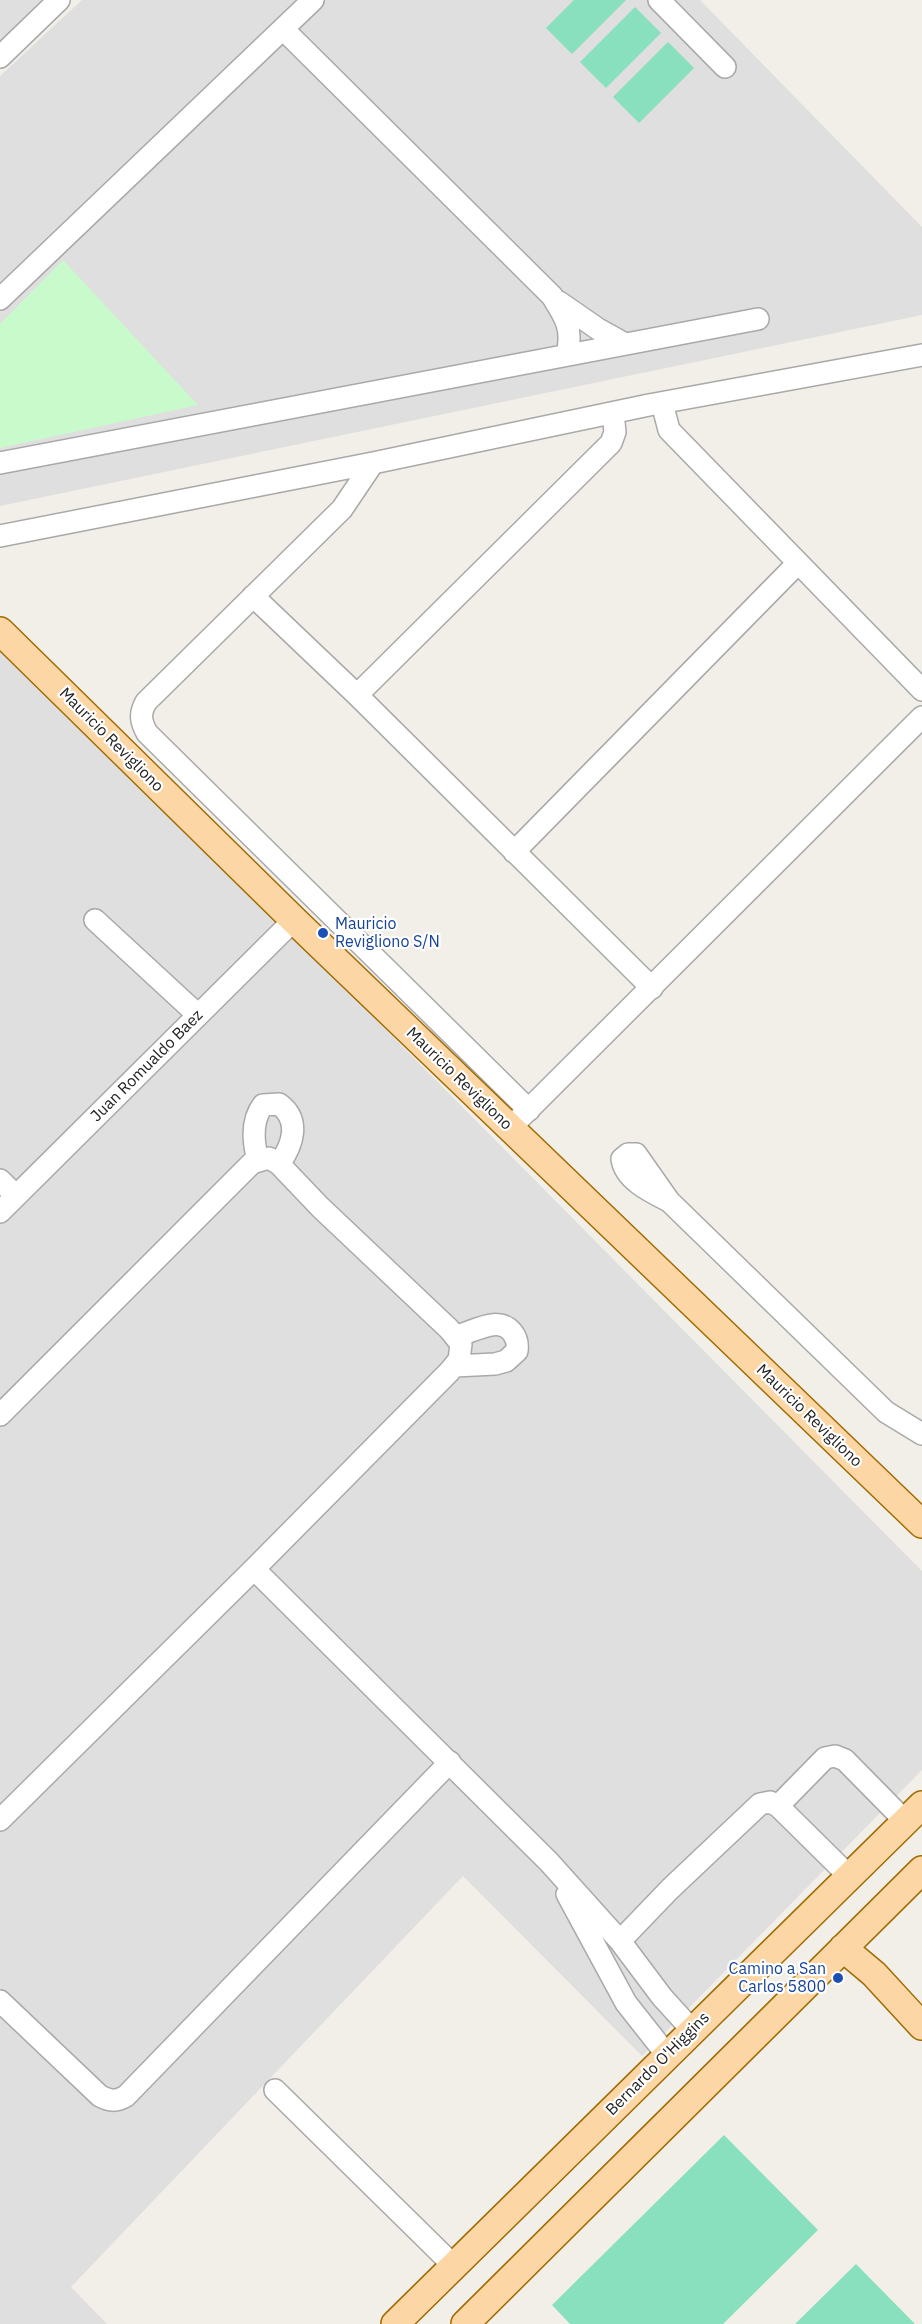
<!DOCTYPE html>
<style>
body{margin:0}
canvas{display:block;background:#f2efe9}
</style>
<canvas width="922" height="2324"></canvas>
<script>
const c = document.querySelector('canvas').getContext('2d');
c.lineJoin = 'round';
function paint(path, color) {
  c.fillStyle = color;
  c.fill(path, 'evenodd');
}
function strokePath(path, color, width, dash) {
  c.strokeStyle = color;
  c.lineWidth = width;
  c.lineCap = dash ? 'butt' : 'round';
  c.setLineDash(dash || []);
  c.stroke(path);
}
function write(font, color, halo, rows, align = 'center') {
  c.font = font + ' "IBM Plex Sans",sans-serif';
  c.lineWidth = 4.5;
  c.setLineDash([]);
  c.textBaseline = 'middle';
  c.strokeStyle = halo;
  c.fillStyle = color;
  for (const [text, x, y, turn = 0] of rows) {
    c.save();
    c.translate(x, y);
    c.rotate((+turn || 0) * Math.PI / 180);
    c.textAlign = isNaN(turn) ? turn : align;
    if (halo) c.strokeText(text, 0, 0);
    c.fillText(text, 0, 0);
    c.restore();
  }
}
const residential = new Path2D(`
 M0,0h46l-46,46z
 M82,0h618l222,227v88l-922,191v-430z
 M0,650l301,294 621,627v199l-280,286 -179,-180 -392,411 36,37h-107z`);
const park = new Path2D(`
 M63,260l135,145 -198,43v-124z`);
const pitch = new Path2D(`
 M574,0h52l-54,54 -26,-26z
 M635,7l26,26 -55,55 -26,-26z
 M668,42l26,26 -55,55 -26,-26z
 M724,2135l94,95 -95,94h-153l-18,-19z
 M856,2264l59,60h-120z`);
const minor = new Path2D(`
 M659,0l66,67
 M283,29l269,267c14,22 21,33 15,59
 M0,57l59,-57
 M0,299l313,-299
 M559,302l39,27 27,15
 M662,403l7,27 253,260
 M0,463l758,-144
 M373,463l-31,46 -196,193c-7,12 -5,20 1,31l382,377
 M0,536l373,-73 276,-58 273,-50
 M253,596l104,99 295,293
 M357,695l254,-252 4,-11 -2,-19
 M514,852l283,-288
 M95,920l103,95
 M519,1119l403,-402
 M258,1160c-5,-18 -7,-39 5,-55l16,-1c22,16 14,41 0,60
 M0,1180l16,16
 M669,1201c-18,-9 -44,-21 -47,-42l6,-5h8l33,47 217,211 36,22
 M0,1212l294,-292
 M455,1366l40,-2 11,-3 11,-10c1,-7 0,-13 -5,-19 -14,-17 -38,0 -56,4
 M0,1415l252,-252 17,-5 10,6 41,43 129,122 12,15 -2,16 -10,12 -195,197 -254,251
 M254,1569l295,293 71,79 42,56 30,33
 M778,1806l47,-48 10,-2 10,4 60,61
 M567,1894l59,109 41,52
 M620,1941l50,-52 90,-85 10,-2 8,4 71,70
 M0,2001l100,95c10,5 16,6 26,0l324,-334
 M275,2090l179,176`);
const major = new Path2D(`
 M0,631l294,289 628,604
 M843,1948l31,26 48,52
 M395,2324l527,-519
 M465,2324l457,-454`);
const markers = [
 [323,933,6,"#1a4fb4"],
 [838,1978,6,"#1a4fb4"]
];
const streetNames = [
 ["Mauricio Revigliono",111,740,45],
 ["Juan Romualdo Baez",147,1066,-45],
 ["Mauricio Revigliono",459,1079,44],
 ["Mauricio Revigliono",809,1416,44],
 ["Bernardo O'Higgins",658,2064,-45]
];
const transitNames = [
 ["Mauricio",335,924],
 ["Revigliono S/N",335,942],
 ["Camino a San",826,1969,"right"],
 ["Carlos 5800",826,1987,"right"]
];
paint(residential, '#e0dfdf');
paint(park, '#c8facc');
paint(pitch, '#88e0be');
strokePath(minor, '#a9a9a9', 24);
strokePath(major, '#a06b00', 30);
strokePath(minor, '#fff', 21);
strokePath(major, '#fcd6a4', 27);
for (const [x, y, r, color] of markers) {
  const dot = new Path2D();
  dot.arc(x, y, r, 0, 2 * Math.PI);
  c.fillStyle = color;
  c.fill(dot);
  strokePath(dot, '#fff', 2);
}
write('16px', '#222', '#fff', streetNames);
write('16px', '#164399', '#fff', transitNames, 'left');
</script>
